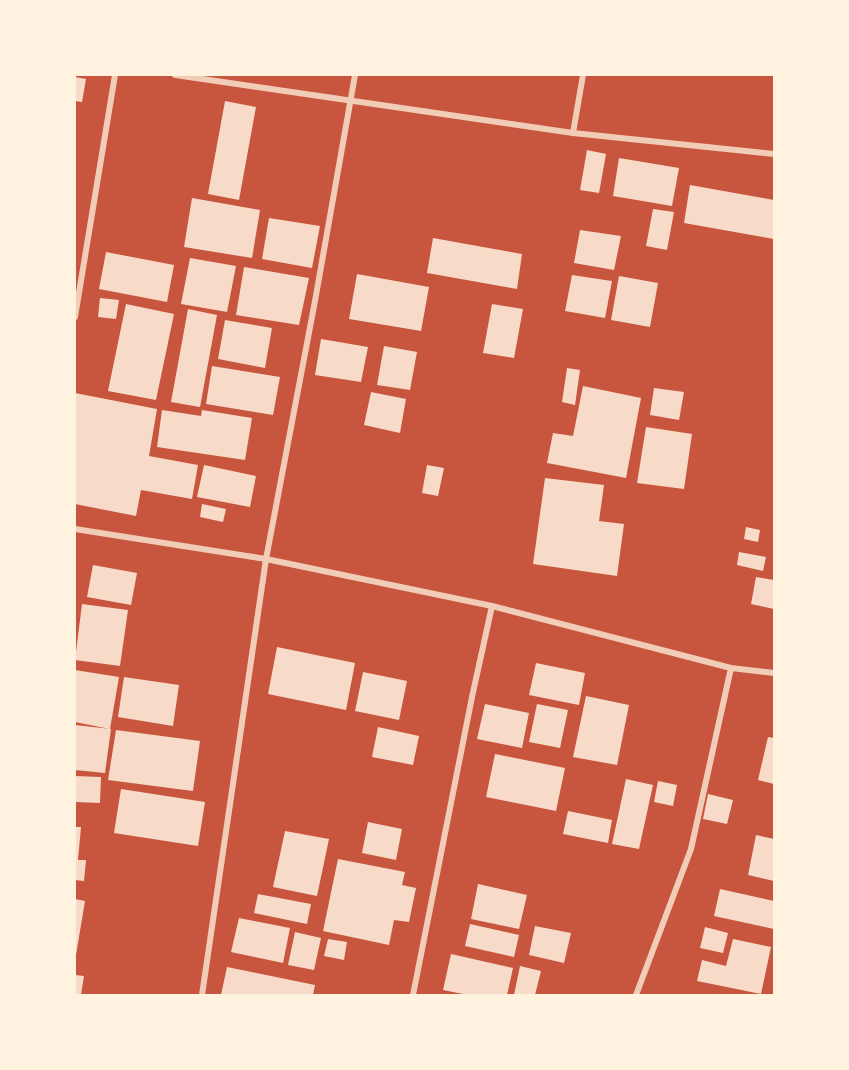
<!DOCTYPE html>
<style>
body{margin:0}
#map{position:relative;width:849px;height:1070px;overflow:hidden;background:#c8553d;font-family:Raleway,sans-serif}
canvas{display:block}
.frame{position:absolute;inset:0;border:76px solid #fff3e0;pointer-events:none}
</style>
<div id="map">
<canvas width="849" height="1070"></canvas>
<div class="frame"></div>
</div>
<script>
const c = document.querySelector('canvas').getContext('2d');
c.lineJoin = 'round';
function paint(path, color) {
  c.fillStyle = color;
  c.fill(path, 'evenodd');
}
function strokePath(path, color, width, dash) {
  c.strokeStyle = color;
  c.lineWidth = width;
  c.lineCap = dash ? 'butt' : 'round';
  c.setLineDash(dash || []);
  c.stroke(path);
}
const building = new Path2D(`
 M75,77l11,2 -4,23 -7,-1z
 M225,101l31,6 -17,93 -31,-6z
 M587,150l19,4 -7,39 -19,-3z
 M619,158l60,10 -7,38 -59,-10z
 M690,185l84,15v39l-90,-16z
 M192,198l68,12 -8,48 -68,-11z
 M653,209l21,3 -7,38 -21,-4z
 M269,218l51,8 -8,42 -50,-9z
 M580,230l41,6 -7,34 -40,-7z
 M433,238l89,16 -5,35 -90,-16z
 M106,252l68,13 -7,37 -68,-13z
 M190,258l46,8 -9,46 -46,-8z
 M244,267l65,11 -10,47 -63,-10z
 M357,274l72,13 -8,44 -72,-12z
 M572,275l40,6 -7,37 -40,-7z
 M619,276l39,7 -8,44 -39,-7z
 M100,298l19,2 -3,19 -18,-2z
 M126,304l48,10 -18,86 -48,-9z
 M492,304l31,5 -9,49 -31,-5z
 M188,309l29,6 -17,92 -29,-5z
 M225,320l47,8 -7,40 -47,-9z
 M321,339l47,8 -7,35 -46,-7z
 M384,346l33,6 -7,38 -33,-5z
 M212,366l68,11 -7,38 -67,-11z
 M567,368l13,2 -5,35 -13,-3z
 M583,386l58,12 -15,80 -79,-15 6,-30 20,3z
 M654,388l30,4 -5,28 -29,-5z
 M371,392l35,7 -6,34 -36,-8z
 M75,393l82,16 -8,47 49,9 -6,34 -51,-9 -5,26 -61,-12z
 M162,410l39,6 1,-6 50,8 -7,42 -88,-13z
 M646,427l46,7 -8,55 -47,-6z
 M204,465l52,11 -6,31 -53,-10z
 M427,465l17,3 -6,28 -16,-3z
 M545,478l59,7 -5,36 25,3 -7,52 -84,-12z
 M202,504l24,5 -3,13 -23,-5z
 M746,527l14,3 -2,12 -14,-3z
 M739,552l27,5 -3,14 -26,-6z
 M93,565l44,8 -6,32 -44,-8z
 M756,577l18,3v29l-23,-5z
 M82,604l46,6 -8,56 -45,-6z
 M277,647l78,16 -9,47 -78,-16z
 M536,663l49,10 -6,32 -50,-10z
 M75,670l44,7 -9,52 -35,-7z
 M363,672l44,9 -8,39 -44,-9z
 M124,677l55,8 -6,41 -55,-9z
 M586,696l43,9 -12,60 -44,-8z
 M485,704l44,9 -7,35 -45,-9z
 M537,704l31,6 -8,38 -31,-6z
 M75,725l36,4 -6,44 -30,-3z
 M378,727l41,9 -6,29 -41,-8z
 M116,730l84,11 -7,50 -85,-11z
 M768,737l6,1v46l-16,-4z
 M495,754l70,14 -9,43 -70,-14z
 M75,776l26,1 -1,26 -25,-1z
 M626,779l27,6 -14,64 -27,-5z
 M658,781l19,4 -4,21 -19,-4z
 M121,789l84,13 -7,44 -84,-13z
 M708,794l25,6 -6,24 -24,-5z
 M568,811l44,9 -4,23 -45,-9z
 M368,822l34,7 -6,31 -34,-7z
 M75,827h6l-3,33h8l-2,21 -9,-1z
 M285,831l44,8 -12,57 -44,-9z
 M756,835l18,4v42l-26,-6z
 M338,859l67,13 -3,13 14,3 -7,34 -15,-2 -5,25 -66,-14z
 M478,884l49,11 -8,34 -48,-10z
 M720,889l54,12v28l-60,-13z
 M258,894l53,10 -4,20 -53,-11z
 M75,899l10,2 -9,54h-1z
 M239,918l51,10 -7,35 -52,-11z
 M470,924l49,11 -5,22 -49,-11z
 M535,926l36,7 -7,30 -35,-8z
 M705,927l23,6 -5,20 -23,-5z
 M295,932l26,6 -7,32 -26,-5z
 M328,939l19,3 -3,18 -20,-4z
 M733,939l38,8 -10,47 -64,-13 5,-21 24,6z
 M451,954l62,14 -6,27h-39l-25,-5z
 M520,966l21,5 -6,24h-21z
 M227,967l88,18 -2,10h-92z
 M75,975l9,1 -3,19h-6z`);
const minor = new Path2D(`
 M175,75l398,58 201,21
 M573,133l10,-58
 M75,317l40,-242
 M75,529l191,30 226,47 239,62 43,5
 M202,995l64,-436 49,-258 40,-226
 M413,995l59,-298 20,-91
 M636,995l55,-146 40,-181`);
paint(building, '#f7dbc8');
strokePath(minor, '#f1ccb7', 6);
</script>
